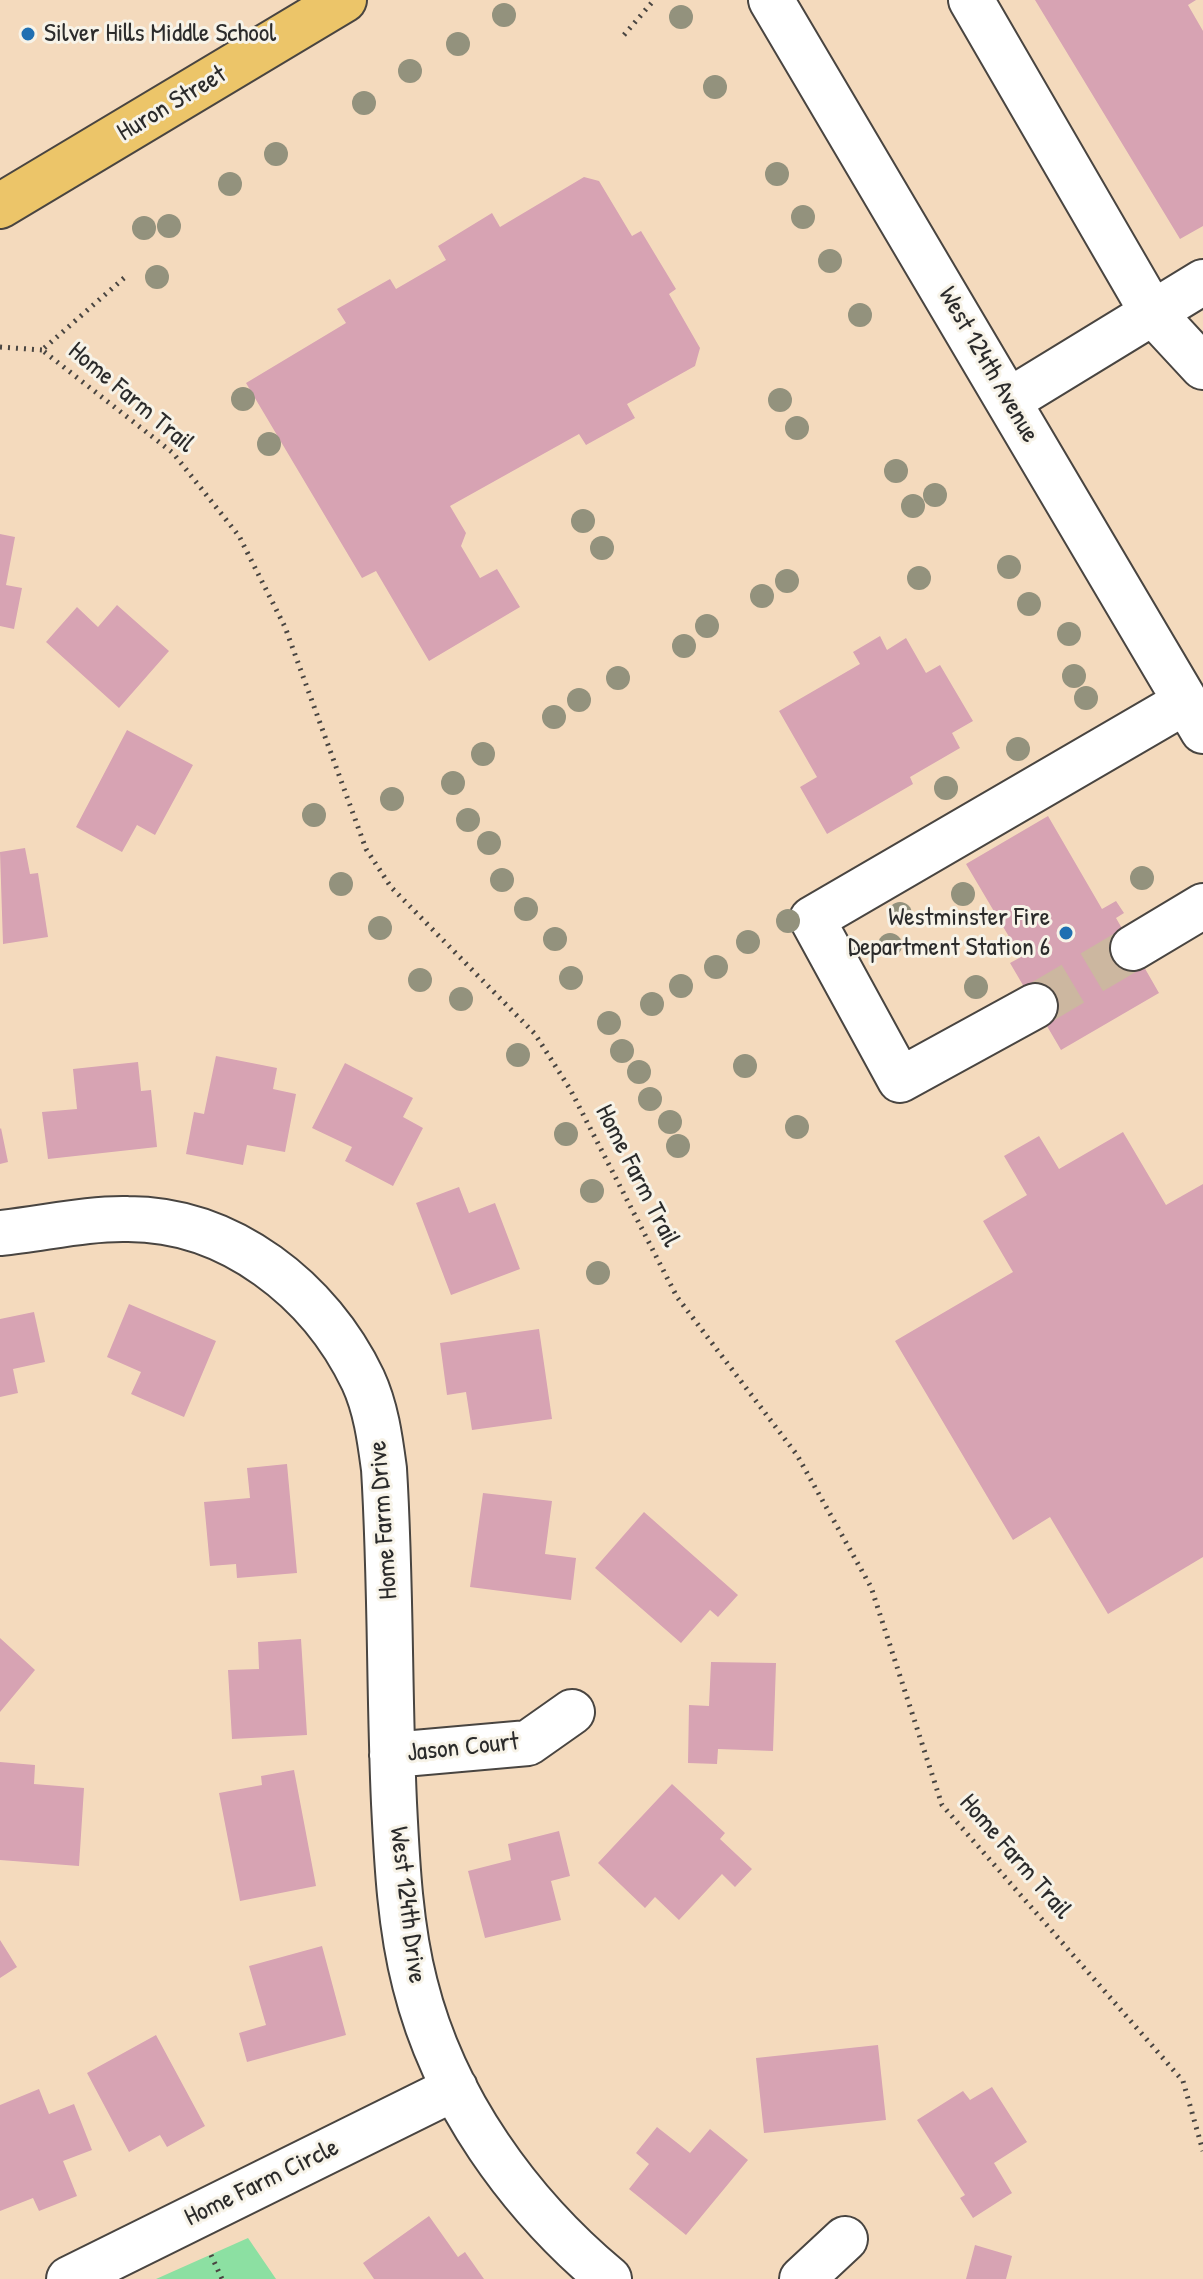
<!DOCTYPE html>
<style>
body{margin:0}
canvas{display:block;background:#f4dabd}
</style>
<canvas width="1203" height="2279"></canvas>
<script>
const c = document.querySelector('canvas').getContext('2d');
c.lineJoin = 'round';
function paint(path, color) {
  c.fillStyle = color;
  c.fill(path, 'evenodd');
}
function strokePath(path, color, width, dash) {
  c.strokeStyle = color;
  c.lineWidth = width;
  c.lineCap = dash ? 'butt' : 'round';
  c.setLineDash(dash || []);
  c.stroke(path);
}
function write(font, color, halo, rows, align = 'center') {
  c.font = font + ' "Patrick Hand",sans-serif';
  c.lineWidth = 6;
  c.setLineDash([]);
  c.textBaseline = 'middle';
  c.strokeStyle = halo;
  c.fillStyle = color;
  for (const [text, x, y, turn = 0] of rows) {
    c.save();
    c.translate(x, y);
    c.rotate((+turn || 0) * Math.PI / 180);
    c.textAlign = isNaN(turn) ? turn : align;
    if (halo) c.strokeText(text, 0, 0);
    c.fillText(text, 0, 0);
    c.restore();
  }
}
const green = new Path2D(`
 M248,2238l28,41h-120z`);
const building = new Path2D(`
 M1035,0h161l-8,5 15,26v195l-23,13z
 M584,177l15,4 33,55 9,-5 35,58 -7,5 31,54 -5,18 -68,38 8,14 -49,27 -7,-11 -129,72 16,27 -5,13 19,32 17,-9 23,38 -91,54 -53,-90 -14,7 -116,-195 100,-60 -9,-14 53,-30 6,10 50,-29 -8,-14 54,-33 8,14z
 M0,534l15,3 -9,48 16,3 -8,41 -14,-3z
 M117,605l52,46 -50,57 -73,-66 31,-35 21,20z
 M880,636l7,14 19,-12 20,35 14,-8 33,56 -21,12 8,15 -50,29 3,7 -86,50 -27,-47 17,-10 -38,-66 81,-47 -7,-12z
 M127,730l66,35 -38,70 -18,-10 -15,27 -46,-25z
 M1048,816l54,93 14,-8 8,12 -8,5 43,75 -98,57 -51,-87 11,-6 -55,-93z
 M25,848l5,26 8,-1 10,64 -45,7 -3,-92z
 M216,1056l61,12 -4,21 23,5 -11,58 -38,-7 -4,20 -57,-11 8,-42 10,2z
 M138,1062l3,29 10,-1 6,57 -109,12 -6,-47 35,-3 -4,-40z
 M345,1063l68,35 -10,19 20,11 -30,58 -48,-25 7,-14 -40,-19z
 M1,1128l7,34 -8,2v-35z
 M1123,1132l43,73 37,-21v373l-95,57 -58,-97 -37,23 -118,-199 118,-69 -30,-51 44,-26 -23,-39 35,-20 20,33z
 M459,1187l10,26 26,-10 25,66 -69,26 -35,-92z
 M129,1304l87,37 -32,76 -53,-23 10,-22 -34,-15z
 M34,1312l11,50 -32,7 5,24 -18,4v-78z
 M539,1329l13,90 -80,11 -6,-38 -19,3 -7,-52z
 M287,1464l10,109 -60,5 -1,-14 -26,2 -6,-64 46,-4 -3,-30z
 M483,1493l69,8 -7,53 31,4 -5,42 -101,-13z
 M644,1512l94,83 -20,22 -8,-7 -29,33 -86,-75z
 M0,1638l35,32 -35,42z
 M301,1639l6,96 -75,4 -4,-69 31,-1 -1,-27z
 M711,1662l65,1 -3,88 -55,-2 -1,15 -29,-1 1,-58 20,1z
 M0,1762l35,3 -1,19 50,4 -5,78 -79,-6z
 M294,1770l22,116 -76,15 -21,-108 43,-8 -1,-9z
 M672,1784l53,49 -5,6 32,30 -17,18 -13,-13 -43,46 -24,-23 -10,11 -47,-45z
 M559,1831l11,45 -19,5 10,39 -76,18 -17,-67 43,-11 -3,-16z
 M0,1940l17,27 -17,11z
 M322,1946l24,89 -99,27 -8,-29 27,-8 -17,-59z
 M156,2035l49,91 -38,21 -7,-12 -31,17 -42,-79z
 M878,2045l8,75 -122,13 -8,-75z
 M992,2087l35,55 -33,21 18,30 -39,25 -13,-20 5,-3 -48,-75 46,-29 7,9z
 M39,2089l10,25 25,-10 18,46 -29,11 14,35 -38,15 -6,-13 -33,13v-106z
 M657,2127l33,26 20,-24 38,31 -62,75 -57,-46 20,-25 -13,-11z
 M429,2216l29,41 7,-5 19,27h-110l-11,-16z
 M975,2245l37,11 -6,23h-40z`);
const minorTunnel = new Path2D(`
 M1035,1006l98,-58`);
const path = new Path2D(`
 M624,35l30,-35
 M124,278l-82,72 131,103 66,83 46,91 81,222 25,38 144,147 35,55 107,208 120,158 74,132 71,218 241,276 20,70
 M0,347l42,3
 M211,2255l11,24`);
const minor = new Path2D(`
 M771,0l432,731
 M971,0l181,312 51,55
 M1010,400l193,-118
 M1133,948l70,-42
 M1035,1006l-135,74 -88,-161 373,-217
 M0,1233c42,-4 86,-15 128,-14 102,0 192,71 235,161 13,28 17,59 21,89 7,112 5,223 10,334 3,60 6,123 21,181 29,116 104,220 194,295
 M392,1755l136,-12 44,-31
 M69,2279l386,-191
 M802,2279l43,-40`);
const major = new Path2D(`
 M0,206l344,-206`);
const trees = [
 [504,15],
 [681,17],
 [458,44],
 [410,71],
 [715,87],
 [364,103],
 [276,154],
 [777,174],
 [230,184],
 [803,217],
 [169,226],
 [144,228],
 [830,261],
 [157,277],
 [860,315],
 [243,399],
 [780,400],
 [797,428],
 [269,444],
 [896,471],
 [935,495],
 [913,506],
 [583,521],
 [602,548],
 [1009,567],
 [919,578],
 [787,581],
 [762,596],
 [1029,604],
 [707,626],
 [1069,634],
 [684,646],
 [1074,676],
 [618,678],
 [1086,698],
 [579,700],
 [554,717],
 [1018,749],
 [483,754],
 [453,783],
 [946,788],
 [392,799],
 [314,815],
 [468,820],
 [489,843],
 [1142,878],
 [502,880],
 [341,884],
 [963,894],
 [526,909],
 [900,914],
 [788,921],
 [380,928],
 [555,939],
 [748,942],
 [890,945],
 [716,967],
 [571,978],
 [420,980],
 [681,986],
 [976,987],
 [461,999],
 [652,1004],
 [609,1023],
 [622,1051],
 [518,1055],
 [745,1066],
 [639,1072],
 [650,1099],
 [670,1122],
 [797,1127],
 [566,1134],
 [678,1146],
 [592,1191],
 [598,1273]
];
const markers = [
 [28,34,8,"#1f6fb2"],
 [1066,933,8,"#1f6fb2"]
];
const poiNames = [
 ["Silver Hills Middle School",44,34],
 ["Westminster Fire",1050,918,"right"],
 ["Department Station 6",1050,948,"right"]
];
const streetNames = [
 ["Huron Street",172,104,-31],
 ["West 124th Avenue",988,365,60],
 ["Home Farm Trail",131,398,40],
 ["Home Farm Trail",637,1176,63],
 ["Home Farm Drive",384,1520,-94],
 ["Jason Court",463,1748,-6],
 ["Home Farm Trail",1015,1857,49],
 ["West 124th Drive",407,1905,83],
 ["Home Farm Circle",262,2183,-26]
];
paint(green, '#8ce0a2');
paint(building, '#d7a3b3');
strokePath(minorTunnel, '#ccb7a0', 44, [44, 22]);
strokePath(minor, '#494541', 48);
strokePath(major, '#494541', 48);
strokePath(path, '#494541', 5, [2, 6]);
strokePath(minor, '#fff', 44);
strokePath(major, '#ecc569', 44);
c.fillStyle = '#93927d';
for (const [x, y] of trees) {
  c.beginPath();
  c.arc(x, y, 12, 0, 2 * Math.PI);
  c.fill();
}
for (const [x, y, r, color] of markers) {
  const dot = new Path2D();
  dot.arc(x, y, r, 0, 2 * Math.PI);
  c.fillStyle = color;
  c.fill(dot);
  strokePath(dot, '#f7f3e8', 3);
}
write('26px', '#2b2b2b', '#f7f3e8', poiNames, 'left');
write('26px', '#2b2b2b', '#f7f3e8', streetNames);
</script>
